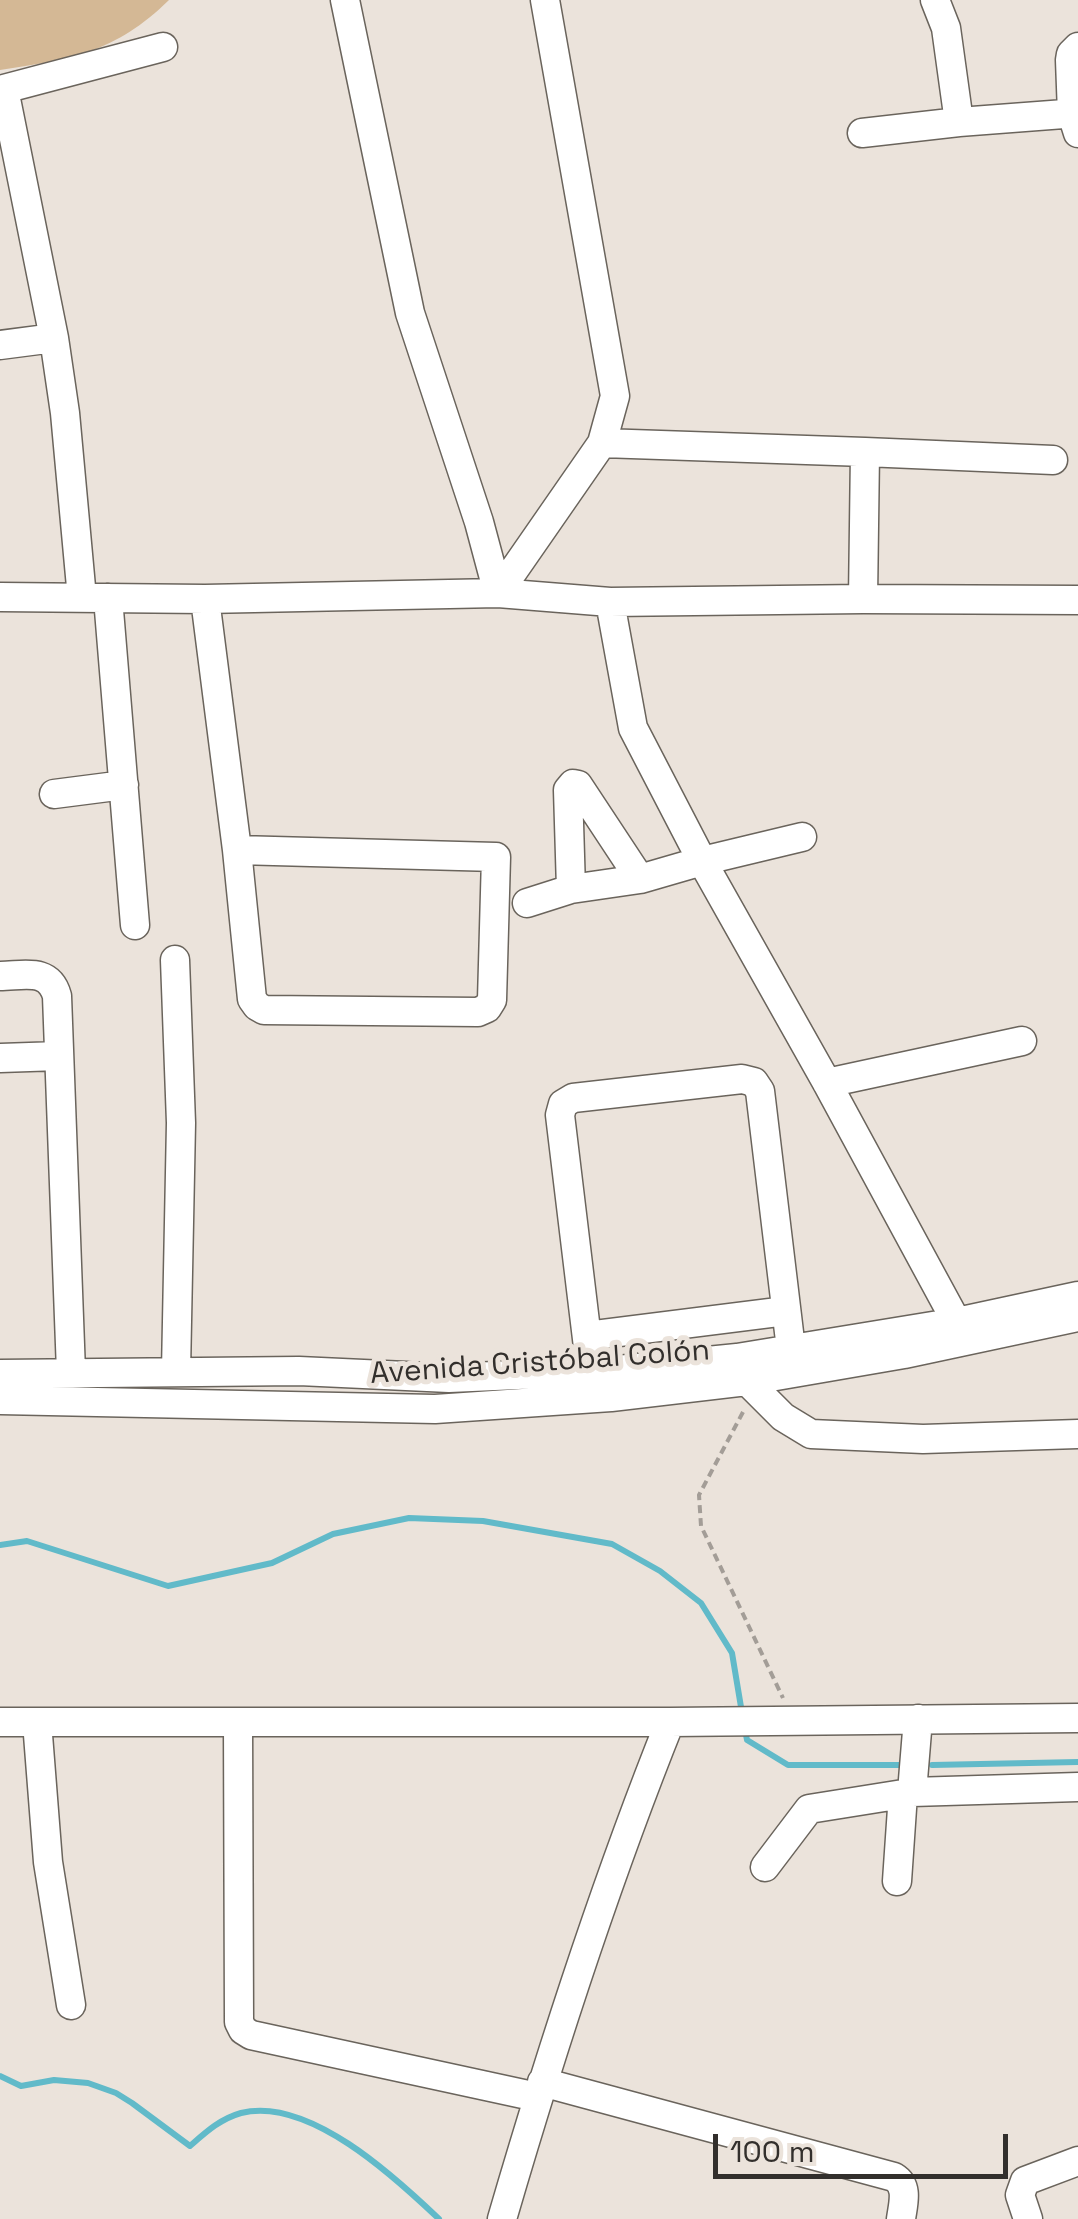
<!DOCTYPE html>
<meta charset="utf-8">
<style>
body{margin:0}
#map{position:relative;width:1078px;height:2219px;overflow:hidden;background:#ebe3db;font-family:"Space Grotesk",sans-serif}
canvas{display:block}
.scale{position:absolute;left:713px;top:2134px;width:295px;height:45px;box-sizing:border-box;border:5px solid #322f2c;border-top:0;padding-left:12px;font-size:30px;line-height:35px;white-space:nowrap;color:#322f2c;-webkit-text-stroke:8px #ebe3db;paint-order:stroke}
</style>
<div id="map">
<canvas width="1078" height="2219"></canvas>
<div class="scale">100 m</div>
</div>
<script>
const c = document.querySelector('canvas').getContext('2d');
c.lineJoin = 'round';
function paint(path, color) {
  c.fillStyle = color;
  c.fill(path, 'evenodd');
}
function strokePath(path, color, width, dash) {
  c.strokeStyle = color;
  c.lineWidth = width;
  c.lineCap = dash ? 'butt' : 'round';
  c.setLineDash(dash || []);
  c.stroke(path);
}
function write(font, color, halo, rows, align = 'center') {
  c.font = font + ' "Space Grotesk",sans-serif';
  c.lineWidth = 10;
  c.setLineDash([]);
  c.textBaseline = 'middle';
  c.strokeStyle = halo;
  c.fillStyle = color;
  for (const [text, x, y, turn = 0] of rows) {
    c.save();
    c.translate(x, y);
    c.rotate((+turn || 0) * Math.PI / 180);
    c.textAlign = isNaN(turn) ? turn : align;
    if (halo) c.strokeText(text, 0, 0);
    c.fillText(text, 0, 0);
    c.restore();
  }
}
const green = new Path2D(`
 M0,0h169c-54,53 -98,59 -169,70z`);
const stream = new Path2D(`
 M0,1545l27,-4 141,45 104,-23 61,-29 76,-16 74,3 129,23 48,27 41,32 31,50 10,60
 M745,1730l2,10 41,25h116
 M932,1765l146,-3
 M0,2076l21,10 33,-6 34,3 28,10 16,10 58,43c16,-14 30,-27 51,-33 67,-17 154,64 198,106`);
const path = new Path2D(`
 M743,1412l-44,83 2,31 82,172`);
const minor = new Path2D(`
 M345,0l65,313 69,209 19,71
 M935,0l11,28 13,94
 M1078,47l-7,7 -1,6 2,54 6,19
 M4,89l50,249 11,75 17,185
 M0,90l163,-43
 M862,133l97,-11 119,-9
 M0,345l54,-7
 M602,443l263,9 -2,147
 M865,452l188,8
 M498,593l104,-150 13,-47 -70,-396
 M0,597l205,2 293,-6 112,9 253,-3 215,1
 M108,598l27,327
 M205,599l32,251 15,149 5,7 7,4 214,2 9,-4 5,-8 4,-143 -259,-7
 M610,602l23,126 69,133 125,222 136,251
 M54,794l70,-9
 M571,889l-3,-99 5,-6 5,1 62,94
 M527,903l44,-14 69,-10 62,-18 100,-24
 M175,960l6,163 -5,248
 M0,976c24,0 49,-9 57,20l14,376
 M0,1058l59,-2
 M827,1083l195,-42
 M587,1336l199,-25
 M591,1372l-31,-257 3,-11 10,-6 169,-19 12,3 6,9 31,258
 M0,1374l299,-3 150,7 159,-7 129,-13 220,-36 121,-26
 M747,1381l36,36 28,17 112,5 155,-5
 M0,1400l435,9 176,-12 136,-16 157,-27 174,-37
 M918,1719l-6,73 166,-5
 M0,1722h670l408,-4
 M37,1722l11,140 23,143
 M238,1723l1,299 4,8 8,5 286,62
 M765,1867l44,-58 94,-15
 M897,1881l6,-87 9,-2
 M542,2082l352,95c15,9 9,27 7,42
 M502,2219c49,-168 103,-335 168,-497
 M1028,2219l-8,-24 5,-14 53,-20`);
const streetNames = [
 ["Avenida Cristóbal Colón",540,1363,-4]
];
paint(green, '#d4b895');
strokePath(stream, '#61bac9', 6);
strokePath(minor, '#6a645c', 31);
strokePath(path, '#a39d97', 4, [8, 5]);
strokePath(minor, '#fff', 28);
write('30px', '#322f2c', '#ebe3db', streetNames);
</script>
